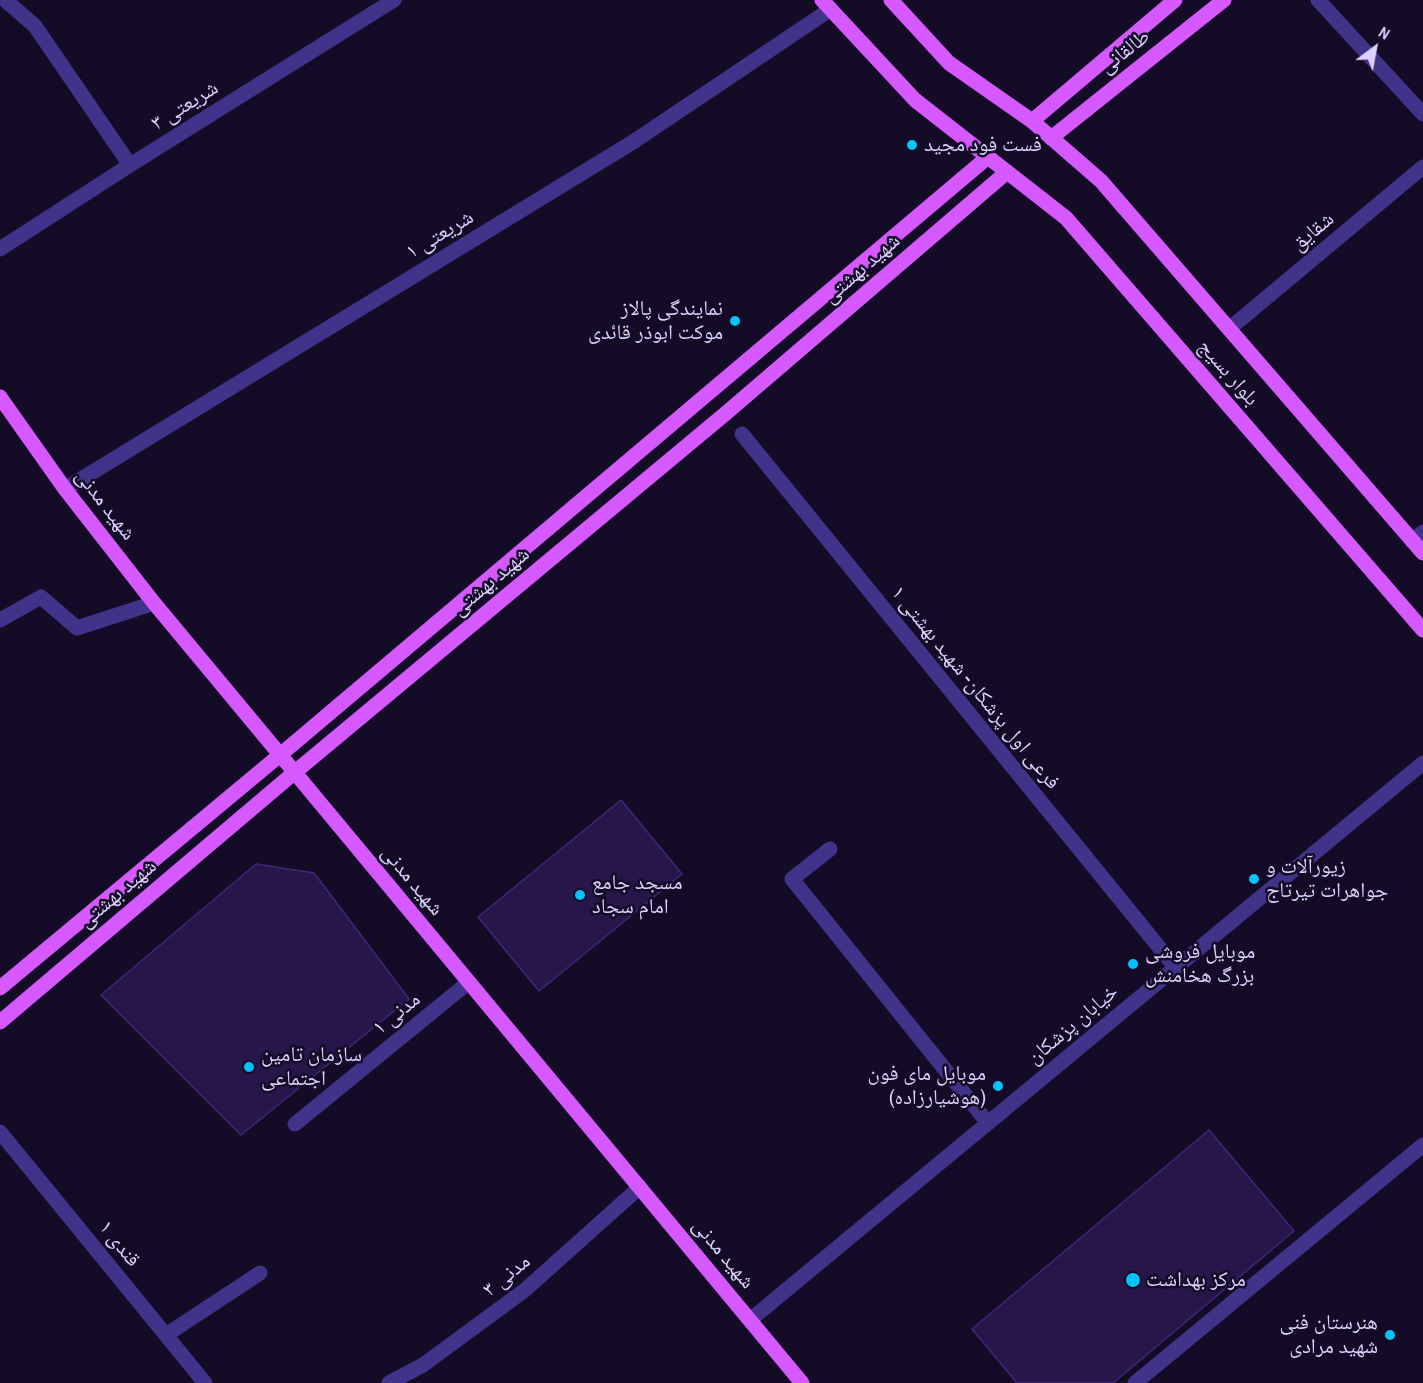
<!DOCTYPE html>
<meta charset="utf-8">
<style>
body{margin:0}
#map{position:relative;width:1423px;height:1383px;overflow:hidden;background:#140c26;font-family:"Archivo Narrow",sans-serif}
canvas{display:block}
.north{position:absolute;left:1345px;top:18px;width:60px;height:60px;-webkit-text-stroke:4px #140c26;paint-order:stroke;rotate:32deg;font-size:16px;font-weight:700;line-height:24px;text-align:center;color:#dcd1ff}
.north::after{content:'';display:block;margin:auto;width:21px;height:27px;background:#dcd1ff;clip-path:polygon(50% 0,100% 100%,50% 72%,0 100%)}
</style>
<div id="map">
<canvas width="1423" height="1383"></canvas>
<div class="north">N</div>
</div>
<script>
const c = document.querySelector('canvas').getContext('2d');
c.lineJoin = 'round';
function paint(path, color) {
  c.fillStyle = color;
  c.fill(path, 'evenodd');
}
function strokePath(path, color, width, dash) {
  c.strokeStyle = color;
  c.lineWidth = width;
  c.lineCap = dash ? 'butt' : 'round';
  c.setLineDash(dash || []);
  c.stroke(path);
}
function write(font, color, halo, rows, align = 'center') {
  c.font = font + ' "Archivo Narrow","Noto Naskh Arabic",sans-serif';
  c.lineWidth = 5;
  c.setLineDash([]);
  c.textBaseline = 'middle';
  c.strokeStyle = halo;
  c.fillStyle = color;
  for (const [text, x, y, turn = 0] of rows) {
    c.save();
    c.translate(x, y);
    c.rotate((+turn || 0) * Math.PI / 180);
    c.textAlign = isNaN(turn) ? turn : align;
    if (halo) c.strokeText(text, 0, 0);
    c.fillText(text, 0, 0);
    c.restore();
  }
}
const building = new Path2D(`
 M621,800l61,74 -143,117 -61,-74z
 M256,864l58,9 95,126 -168,136 -140,-140z
 M1209,1130l85,101 -181,152h-96l-45,-54z`);
const minor = new Path2D(`
 M5,0l30,26 95,139
 M1318,0l105,114
 M0,249l130,-84 264,-165
 M1229,329l194,-162
 M742,434l434,534
 M65,489l568,-347 198,-133
 M1412,541l11,-9
 M0,620l41,-23 36,31 77,-25
 M830,849l-38,30 196,244
 M295,1124l174,-142
 M0,1132l205,251
 M750,1320l673,-557
 M166,1335l94,-62
 M389,1383l34,-18 102,-75 115,-103
 M1135,1383l288,-238`);
const major = new Path2D(`
 M822,0l93,100 151,118 357,412
 M891,0l58,63 83,58 69,60 322,372
 M1032,121l143,-121
 M1051,138l173,-138
 M0,397l65,92 89,114 648,780
 M0,988l280,-233 708,-598
 M0,1022l295,-250 430,-358 282,-242`);
const markers = [
 [912,145,6,"#00c3fc"],
 [735,321,6,"#00c3fc"],
 [1254,879,6,"#00c3fc"],
 [580,895,6,"#00c3fc"],
 [1133,964,6,"#00c3fc"],
 [249,1067,6,"#00c3fc"],
 [998,1086,6,"#00c3fc"],
 [1133,1280,8,"#00c3fc"],
 [1390,1335,6,"#00c3fc"]
];
const streetNames = [
 ["طالقانی",1125,52,-38],
 ["شریعتی ۳",185,106,-32],
 ["شقایق",1313,232,-40],
 ["شریعتی ۱",440,235,-31],
 ["شهید بهشتی",862,269,-41],
 ["بلوار بسیج",1228,373,49],
 ["شهید مدنی",105,505,52],
 ["شهید بهشتی",491,582,-40],
 ["فرعی اول پزشکان- شهید بهشتی ۱",975,688,51],
 ["شهید مدنی",412,881,50],
 ["شهید بهشتی",118,894,-40],
 ["مدنی ۱",397,1014,-39],
 ["خیابان پزشکان",1073,1025,-40],
 ["قندی ۱",119,1244,51],
 ["شهید مدنی",723,1254,50],
 ["مدنی ۳",507,1276,-39]
];
const poiNames = [
 ["فست فود مجید",924,145],
 ["نمایندگی پالاز",723,309,"right"],
 ["موکت ابوذر قائدی",723,333,"right"],
 ["زیورآلات و",1266,867],
 ["جواهرات تیرتاج",1266,891],
 ["مسجد جامع",592,883],
 ["امام سجاد",592,907],
 ["موبایل فروشی",1145,952],
 ["بزرگ هخامنش",1145,976],
 ["سازمان تامین",261,1055],
 ["اجتماعی",261,1079],
 ["موبایل مای فون",986,1074,"right"],
 ["(هوشیارزاده)",986,1098,"right"],
 ["مرکز بهداشت",1146,1280],
 ["هنرستان فنی",1378,1323,"right"],
 ["شهید مرادی",1378,1347,"right"]
];
paint(building, '#271649');
strokePath(building, '#402677', 1.5);
strokePath(minor, '#41328a', 15);
strokePath(major, '#d658ff', 15);
for (const [x, y, r, color] of markers) {
  const dot = new Path2D();
  dot.arc(x, y, r, 0, 2 * Math.PI);
  c.fillStyle = color;
  c.fill(dot);
  strokePath(dot, '#140c26', 2);
}
write('21px', '#dcd1ff', '#140c26', streetNames);
write('21px', '#dcd1ff', '#140c26', poiNames, 'left');
</script>
